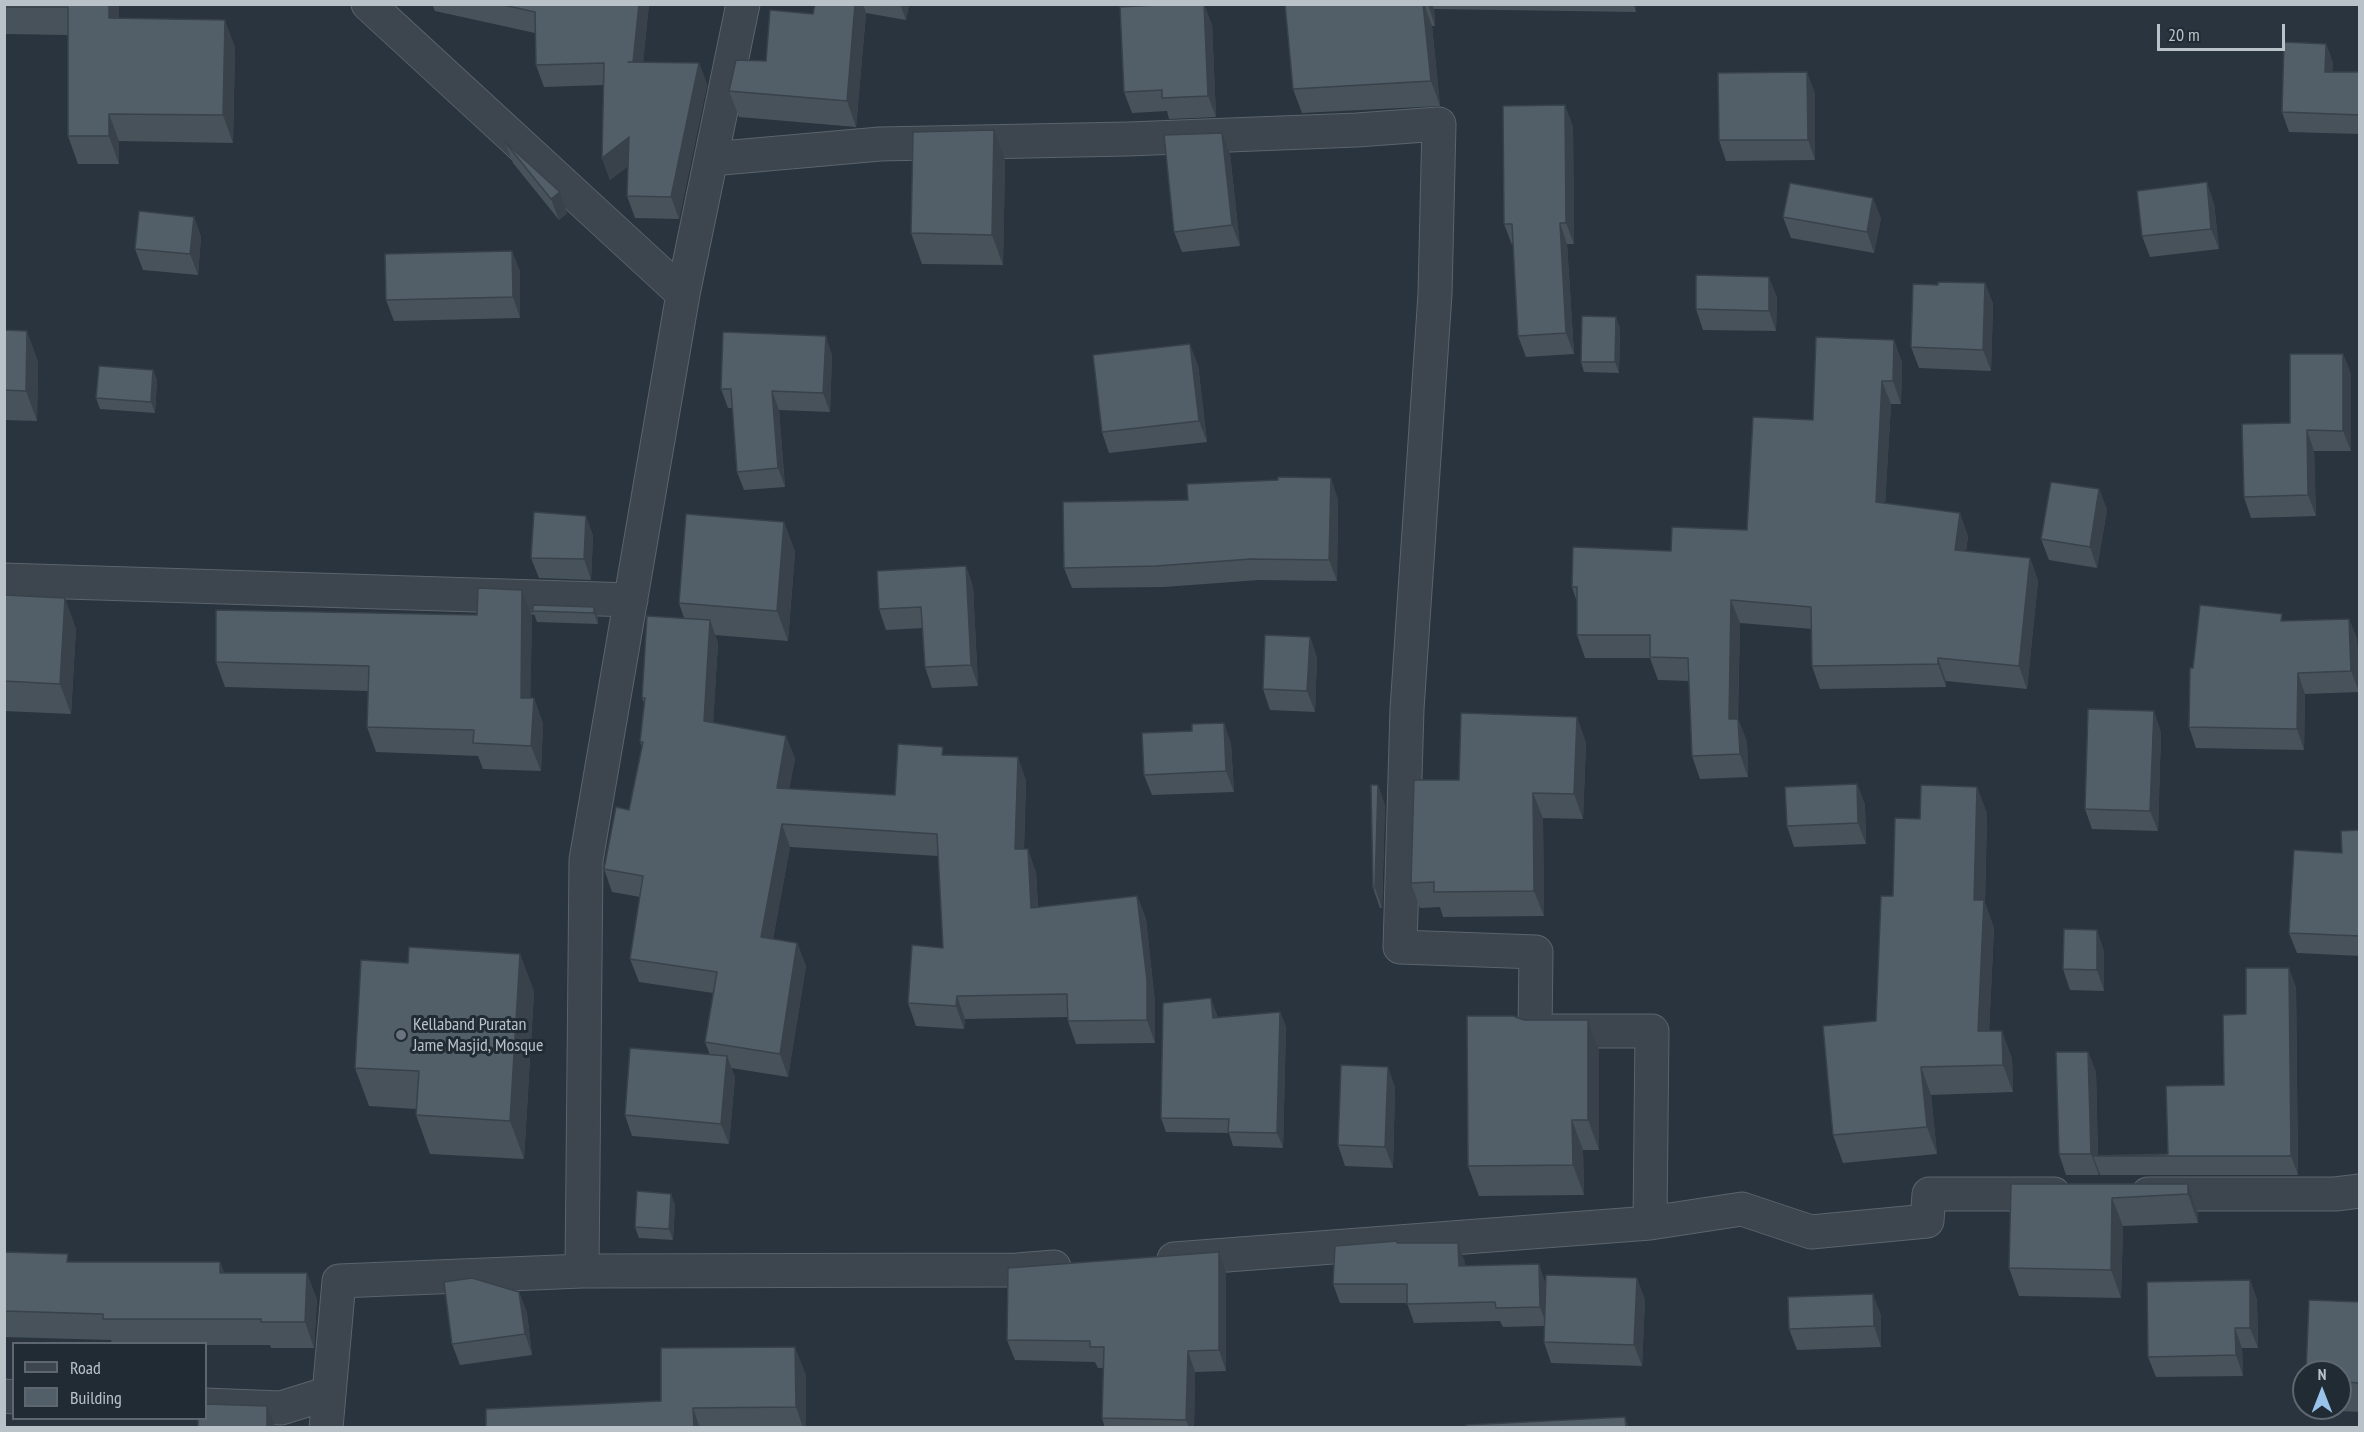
<!DOCTYPE html>
<style>
body{margin:0}
#map{position:relative;width:2364px;height:1432px;overflow:hidden;background:#29343e;font-family:"PT Sans Narrow",sans-serif}
canvas{display:block}
.frame{position:absolute;inset:0;border:6px solid #b9c1c9;pointer-events:none}
.legend{position:absolute;left:12px;top:1342px;width:195px;height:78px;box-sizing:border-box;background:#212b33;border:2px solid #5e676f;margin:0;padding:8px 10px;list-style:none;font-size:18px;color:#b9c1c9}
.legend li{display:flex;align-items:center;gap:12px;height:30px}
.legend b{width:30px;border:2px solid #5e676f}
.north{position:absolute;left:2292px;top:1360px;width:60px;height:60px;box-sizing:border-box;background:#212b33;border:2px solid #5e676f;border-radius:50%;rotate:0deg;font-size:16px;font-weight:700;line-height:24px;text-align:center;color:#b9c1c9}
.north::after{content:'';display:block;margin:auto;width:21px;height:27px;background:#9ac3ec;clip-path:polygon(50% 0,100% 100%,50% 72%,0 100%)}
.scale{position:absolute;left:2157px;top:24px;width:128px;height:27px;box-sizing:border-box;border:3px solid #b9c1c9;border-top:0;padding-left:8px;font-size:18px;line-height:21px;white-space:nowrap;color:#b9c1c9;-webkit-text-stroke:4px #212b33;paint-order:stroke}
</style>
<div id="map">
<canvas width="2364" height="1432"></canvas>
<div class="frame"></div>
<ul class="legend">
<li><b style="height:8px;background:#3d464e"></b>Road</li>
<li><b style="height:16px;background:#525f69"></b>Building</li>
</ul>
<div class="north">N</div>
<div class="scale">20 m</div>
</div>
<script>
const c = document.querySelector('canvas').getContext('2d');
c.lineJoin = 'round';
function strokePath(path, color, width, dash) {
  c.strokeStyle = color;
  c.lineWidth = width;
  c.lineCap = dash ? 'butt' : 'round';
  c.setLineDash(dash || []);
  c.stroke(path);
}
function paint(path, color) {
  c.fillStyle = color;
  c.fill(path, 'evenodd');
}
function write(font, color, halo, rows, align = 'center') {
  c.font = font + ' "PT Sans Narrow",sans-serif';
  c.lineWidth = 6;
  c.setLineDash([]);
  c.textBaseline = 'middle';
  c.strokeStyle = halo;
  c.fillStyle = color;
  for (const [text, x, y, turn = 0] of rows) {
    c.save();
    c.translate(x, y);
    c.rotate((+turn || 0) * Math.PI / 180);
    c.textAlign = isNaN(turn) ? turn : align;
    if (halo) c.strokeText(text, 0, 0);
    c.fillText(text, 0, 0);
    c.restore();
  }
}
const street = new Path2D(`
 M368,4l315,290
 M711,159l169,-15 248,-5 229,-9 82,-6 -4,170 -28,415 -7,238 136,5 -1,79h117l-2,192
 M4,580l627,20
 M2148,1194h187l25,-3
 M1174,1259l476,-36 92,-14 69,23 116,-11 2,-27h125
 M582,1271l435,-1 37,-3
 M4,1396l10,1
 M206,1405l75,3 48,-15
 M326,1428l13,-147 243,-10 4,-411 97,-566 60,-290`);
const wall = new Path2D(`
 M4,4h115v15l116,28 -2,96 -114,-2v23h-41l-10,-28v-101l-64,-1z
 M432,4h217l-6,58 56,1 8,22 -28,134 -44,-1 -8,-22 1,-30 -18,14 -8,-22 2,-73 -60,2 -8,-22 -1,-32 -100,-22z
 M815,4h94l-3,16 -40,-7 -10,114 -117,-10 -10,-26 37,-30 47,-47z
 M1285,4h351v8l-202,-3 1,17h-3l8,80 -138,7 -9,-24z
 M1212,24l4,93 -47,2 -2,-8 -35,2 -8,-21z
 M2326,44l7,19 -1,9h28v62l-71,-2 -7,-20z
 M1815,93v67l-89,1 -7,-21z
 M1573,126l1,118h-7l7,110 -48,3 -8,-21 -5,-92 -1,1 -8,-21z
 M505,142l62,71 -8,7 -46,-57z
 M1230,154l10,92 -58,6 -8,-20z
 M1005,160l-2,105 -81,-1 -11,-31z
 M2214,203l5,46 -69,8 -8,-21z
 M194,217l7,20 -3,38 -55,-5 -8,-21z
 M1783,217l98,1 -7,35 -83,-15z
 M512,251l8,21v46l-126,3 -8,-21z
 M1985,283l8,21 -2,67 -72,-3 -8,-21 27,-62z
 M1777,297l-1,34 -73,-1 -7,-21z
 M1620,327l-1,46 -35,-1 -3,-10z
 M4,330l34,31 -1,60 -33,-1z
 M1894,340l8,23 -1,41h-10l-6,99 83,33 -2,15 64,7 8,23 -11,108 -81,-8v6l-126,2 -8,-23v-37l-72,-6 -2,96 9,23 1,35 -48,2 -8,-23 -3,-75 -31,-1 -8,-22h-65l-8,-23v-33l-5,-15 99,-36 76,-21 66,-110z
 M2343,354l8,20v77h-37l2,65 -65,2 -7,-21 46,-74z
 M832,355l-2,57 -51,-2 6,77 -41,3 -7,-18 -5,-64h-4l-7,-19z
 M1198,365l9,77 -98,11 -7,-21z
 M153,370l4,10 -2,33 -55,-4 -4,-11z
 M2099,489l8,21 -10,58 -48,-8 -8,-21z
 M1338,499l-1,82 -78,-1 -95,7 -92,1 -8,-20z
 M586,516l7,20 -2,44 -52,-2 -8,-20z
 M784,522l11,30 -7,89 -73,-6 3,8 -5,80 73,13 9,23 -6,30 106,6 51,-40 80,25 -2,69 12,23 2,35 99,-11 9,23 9,84v40l-79,1 -8,-23v-4l-103,2 -1,10 -48,-3 -8,-23 35,-55 -5,-92 -148,-9 -17,92 24,4 9,23 -18,111 -57,-9 4,9 -6,67 -97,-8 -7,-21 85,-60 -5,-13 8,-49 -74,-11 -9,-23 10,-62 -28,-5 -8,-23 25,-59 13,-63 -2,-5 4,-39 -2,-5 42,-80 -5,-15z
 M966,566l7,21 5,99 -46,2 -7,-21 -2,-39 -37,2 -7,-21z
 M4,595l72,33 -5,86 -67,-3z
 M594,607l4,11v6l-61,-2 -4,-11z
 M532,616l-2,82h4l9,26 -2,47 -58,-2 -5,-13 -102,-4 -9,-25 1,-36 -143,-4 -9,-25z
 M2349,619l8,20 2,53 -54,2 -1,56 -108,-2 -7,-21 4,-59 92,-47z
 M1310,637l7,21 -2,54 -45,-2 -7,-21z
 M1224,723l7,21 3,48 -82,3 -8,-20 48,-44z
 M2161,732l-3,99 -66,-2 -7,-20z
 M1586,742l-3,77 -40,-1 1,98 -101,1 -3,-10 -20,1 -9,-25 48,-103z
 M1857,784l8,21 1,39 -72,3 -7,-21z
 M1378,785l7,21 -3,102h-2l-7,-20z
 M1977,787l10,27 -2,89 9,25 -5,103 23,27 1,34 -82,3 6,59 -94,9 -10,-28 43,-114 17,-125 27,-77z
 M2360,830v126l-63,-3 -8,-20 53,-80z
 M2104,951v40l-34,-1 -7,-21z
 M520,954l14,38 -10,167 -94,-5 -14,-39v-6l-47,-3 -14,-38 53,-105z
 M2296,987l2,188h-198l-1,-4v4h-33l-7,-21 29,-102 8,20 2,84 70,-2 56,-69 22,-71z
 M1216,1012l1,5 63,-5 6,15 -3,121 -50,-2 -4,-13 -63,-1 -5,-14z
 M1524,1020h64l11,30v100h-16l1,45 -105,1 -11,-30z
 M1388,1067l7,21 -2,80 -48,-2 -7,-21z
 M2011,1184h177l10,29v10l-75,3 -2,72 -102,-2 -10,-28z
 M675,1204l-2,36 -34,-2 -4,-11z
 M1397,1243l68,19v4l74,-2 6,19 1,7 99,9 -3,67 -91,-3 -7,-21v-16l-41,1 -3,-6 -86,2 -7,-20h-67l-7,-19z
 M4,1252l67,10h149l4,11 93,26 -3,49h-43l-1,-3h-64v-1h-94l-1,-4 -107,-3z
 M1226,1273v98l-31,1 -1,56h-89l-3,-10 1,-50h-5l-3,-6 -80,-2 -8,-20z
 M2250,1280l7,20 1,48h-16l1,28 -87,1 -8,-20z
 M519,1292l8,21 5,42 -72,10 -8,-21z
 M2360,1302v110l-43,-2 -1,-2h24v-36z
 M1881,1315v32l-84,3 -8,-21z
 M806,1375v53h-320l175,-27z`);
const shadedWall = new Path2D(`
 M109,4h10v42l-10,-28z
 M639,4h10l-8,80 -8,-22z
 M855,4h8l3,9 -10,114 -9,-26z
 M900,4h9l-3,16z
 M1204,4l8,20 4,93 -8,-21z
 M1423,4h1l8,22 8,80 -9,-25z
 M1428,4h4l2,5 1,17z
 M1633,4h3v8z
 M225,20l10,27 -2,96 -10,-28z
 M2326,44l7,19 -1,28 -7,-19z
 M699,63l8,22 -28,134 -8,-22z
 M1807,72l8,21v67l-7,-20z
 M1565,105l8,21 1,118 -8,-21z
 M109,114l10,27v23l-10,-28z
 M994,130l11,30 -2,105 -11,-30z
 M1222,133l8,21 10,92 -8,-21z
 M629,137l8,22 -27,21 -8,-22z
 M2207,182l7,21 5,46 -8,-20z
 M560,192l7,21 -8,7 -8,-21z
 M1873,198l8,20 -7,35 -7,-21z
 M194,217l7,20 -3,38 -8,-21z
 M1560,223l7,21 7,110 -8,-21z
 M512,251l8,21v46l-7,-21z
 M1769,277l8,20 -1,34 -7,-20z
 M1985,283l8,21 -2,67 -8,-21z
 M1616,317l4,10 -1,46 -4,-11z
 M27,331l11,30 -1,60 -11,-30z
 M826,336l6,19 -2,57 -7,-19z
 M1894,340l8,23 -1,41 -8,-23z
 M1190,344l8,21 9,77 -8,-21z
 M2343,354l8,20v77l-8,-20z
 M153,370l4,10 -2,33 -4,-11z
 M1882,381l9,23 -7,121 -8,-23z
 M772,391l7,19 6,77 -7,-19z
 M2307,430l7,21 2,65 -8,-21z
 M1331,478l7,21 -1,82 -8,-21z
 M2099,489l8,21 -10,58 -7,-21z
 M1960,513l8,23 -5,37 -8,-23z
 M586,516l7,20 -2,44 -7,-21z
 M784,522l11,30 -7,89 -11,-30z
 M2030,558l8,23 -11,108 -8,-23z
 M966,566l7,21 5,99 -7,-21z
 M522,590l10,26 -2,107 -9,-25z
 M65,598l11,30 -5,86 -11,-30z
 M1731,600l9,23 -3,119 -8,-23z
 M594,607l4,11v6l-4,-11z
 M2349,619l8,20 2,53 -8,-21z
 M710,620l8,23 -6,101 -8,-23z
 M1310,637l7,21 -2,54 -8,-21z
 M1938,658l8,23v6l-8,-23z
 M2298,673l7,21 -1,56 -7,-21z
 M534,698l9,26 -2,47 -10,-25z
 M2154,711l7,21 -3,99 -8,-20z
 M1577,717l9,25 -3,77 -9,-25z
 M1738,719l9,23 1,35 -8,-23z
 M1224,723l7,21 3,48 -8,-21z
 M786,736l9,23 -10,53 -8,-24z
 M1018,757l8,23 -3,92 -8,-23z
 M1857,784l8,21 1,39 -8,-21z
 M1378,785l7,21 -3,102 -7,-20z
 M1977,787l10,27 -2,89 9,25 -6,131 -10,-28 -4,-131z
 M1533,793l10,25 1,98 -10,-25z
 M782,824l8,23 -21,113 -8,-23z
 M1028,849l8,23 3,59 -8,-23z
 M1137,896l9,23 9,84v40l-8,-23z
 M2097,930l7,21v40l-7,-21z
 M797,943l9,23 -18,111 -8,-23z
 M520,954l14,38 -10,167 -14,-38z
 M2289,968l7,19 2,188 -7,-19z
 M957,996l8,23 -1,10 -8,-23z
 M1211,998l5,14 2,20 -5,-14z
 M1280,1012l6,15 -3,121 -6,-15z
 M1588,1020l11,30v100l-11,-30z
 M2002,1031l10,27 1,34 -10,-27z
 M2088,1052l8,20 2,84h-5l6,15v4l-8,-21z
 M727,1056l8,21 -6,67 -8,-20z
 M1388,1067l7,21 -2,80 -8,-21z
 M1921,1067l10,28 6,59 -10,-27z
 M1572,1120l11,30 1,45 -11,-30z
 M2188,1184l10,29v10l-10,-29z
 M671,1194l4,10 -2,36 -4,-11z
 M2112,1198l11,28 -2,72 -10,-28z
 M1458,1243l7,19 1,23 -7,-19z
 M1219,1252l7,21v98l-7,-21z
 M220,1262l9,26 -9,-15z
 M1539,1264l6,19 2,43 -7,-19z
 M307,1273l10,26 -3,49 -9,-26z
 M1637,1278l8,21 -3,67 -8,-21z
 M2250,1280l7,20 1,48 -8,-20z
 M519,1292l8,21 5,42 -7,-21z
 M1873,1294l8,21v32l-7,-21z
 M2235,1328l7,20 1,28 -7,-21z
 M795,1347l11,28v53h-3l-7,-21z
 M1188,1351l7,21 -1,56h-5l-3,-8z
 M267,1406l8,21v1h-8z
 M693,1408l7,20h-6z
 M1625,1417l4,11h-3z`);
const building = new Path2D(`
 M4,4h105v14l116,2 -2,95 -114,-1v22h-41v-129h-64z
 M499,4h140l-6,58h-5l71,1 -28,134 -44,-1 2,-59 -27,21 2,-95 -68,2 -1,-53z
 M815,4h40l-8,97 -118,-10 7,-31 30,1 4,-51 43,4z
 M1177,4h27l4,92 -46,2v-8l-38,2 -4,-85z
 M1285,4h138l8,77 -138,8z
 M2284,42l42,2 -1,28h35v43l-78,-3z
 M1807,72l1,68h-89l-1,-67z
 M1565,105l1,118h-6l6,110 -48,3 -6,-112h-8l-1,-118z
 M994,130l-2,105 -81,-2 2,-101z
 M1222,133l10,92 -58,7 -10,-97z
 M505,142l55,50 -9,7z
 M2207,182l4,47 -69,7 -5,-45z
 M1790,183l83,15 -6,34 -84,-15z
 M139,211l55,6 -4,37 -55,-5z
 M512,251l1,46 -127,3 -1,-46z
 M1696,275l73,2v34l-73,-2z
 M1938,282l47,1 -2,67 -72,-3 2,-63 25,1z
 M1582,316l34,1 -1,45h-34z
 M4,330l23,1 -1,60 -22,-1z
 M723,332l103,4 -3,57 -51,-2 6,77 -41,4 -6,-83h-10z
 M1816,337l78,3 -1,41h-11l-6,121 84,11 -5,37 75,8 -11,108 -81,-8v6l-126,2 -1,-59 -80,-7 -2,119h9l2,35 -48,2 -4,-98 -38,-1v-22h-73v-48h-5l1,-40 98,4 1,-24 75,3 6,-113 60,3z
 M1190,344l9,77 -97,11 -9,-77z
 M2290,354h53v77l-36,-1 1,65 -64,2 -2,-73 48,-1z
 M99,366l54,4 -2,32 -55,-4z
 M1278,477l53,1 -2,82 -78,-1 -95,7 -92,2 -1,-66 125,-2 -1,-16 91,-4z
 M2051,482l48,7 -9,58 -49,-8z
 M534,512l52,4 -2,43 -53,-1z
 M686,514l98,8 -7,89 -98,-8z
 M966,566l5,99 -46,2 -4,-60 -42,2 -2,-38z
 M478,588l44,2 -1,108h13l-3,48 -58,-3 1,-13 -107,-3 2,-61 -153,-4v-52l261,5z
 M4,595l61,3 -5,86 -56,-3z
 M533,605l61,2v6l-61,-2z
 M2200,605l82,9 -1,7 68,-2 2,52 -53,2 -1,56 -108,-2 1,-59h3z
 M647,616l63,4 -6,101 82,15 -9,52 118,7 3,-51 45,3 -1,8 76,2 -3,92h13l3,59 106,-12 10,84v40l-79,1 -1,-27 -110,2 -1,10 -48,-3 4,-58 31,3 -6,-114 -155,-10 -21,113 36,6 -17,111 -75,-12 12,-70 -87,-13 13,-83 -39,-7 12,-62 13,3 14,-68h-3l5,-44h-3z
 M1265,635l45,2 -3,54 -44,-2z
 M2088,709l66,2 -4,100 -65,-2z
 M1461,713l116,4 -3,77 -41,-1 1,98 -100,1v-10l-23,1 3,-103h45z
 M1224,723l2,48 -82,4 -2,-42 50,-2v-7z
 M1857,784l1,39 -71,3 -2,-39z
 M1371,785h7l-3,103h-2z
 M1921,785l56,2 -3,113h10l-6,131h24l1,34 -82,2 6,60 -94,8 -10,-109 53,-5 5,-125h12l2,-78 25,1z
 M2360,830v106l-71,-3 5,-83 48,3 -1,-22z
 M2064,929l33,1v40l-34,-1z
 M409,947l111,7 -10,167 -94,-6 3,-44 -64,-3 6,-108 47,3z
 M2246,968h43l2,188h-198l75,-2 -2,-68 58,-1 -1,-70 23,-1z
 M1211,998l2,20 67,-6 -3,121 -49,-1 1,-13 -68,-1 2,-115z
 M1467,1016h46l11,4h64v100h-16l1,45 -105,1z
 M630,1048l97,8 -6,68 -96,-9z
 M2056,1052h32l3,102h-32z
 M1341,1065l47,2 -3,80 -47,-2z
 M2011,1184h177v10l-76,4 -1,72 -102,-2z
 M637,1191l34,3 -2,35 -34,-2z
 M1397,1241v2h61l1,23 80,-2 1,43 -44,1 -1,-6 -88,2v-20h-74l2,-38z
 M4,1252l64,2 -1,8h153v11h87l-2,49h-44v-3h-158v-5l-99,-3z
 M1219,1252v98l-31,1 -2,69 -84,-2 2,-71h-14v-6l-83,-1 1,-72z
 M1546,1275l91,3 -3,67 -90,-3z
 M472,1278l47,14 6,42 -73,10 -8,-62z
 M2250,1280v48h-15l1,27 -88,2 -1,-75z
 M1873,1294l1,32 -85,3 -1,-32z
 M2309,1300l51,2v81l-20,-1v-10h-34z
 M795,1347l1,60 -103,1 1,20h-208v-19l175,-8v-53z
 M206,1404l61,2v22h-69v-9h8z
 M1625,1417l1,11h-160v-3z`);
const markers = [
 [401,1035,6,"#6b7280"]
];
const poiNames = [
 ["Kellaband Puratan",413,1025],
 ["Jame Masjid, Mosque",413,1046]
];
strokePath(street, '#5a646c', 35);
strokePath(street, '#3d464e', 33);
paint(wall, '#47525a');
paint(shadedWall, '#39424a');
paint(building, '#525f69');
strokePath(building, '#39424a', 1.5);
for (const [x, y, r, color] of markers) {
  const dot = new Path2D();
  dot.arc(x, y, r, 0, 2 * Math.PI);
  c.fillStyle = color;
  c.fill(dot);
  strokePath(dot, '#212b33', 2);
}
write('18px', '#b9c1c9', '#212b33', poiNames, 'left');
</script>
